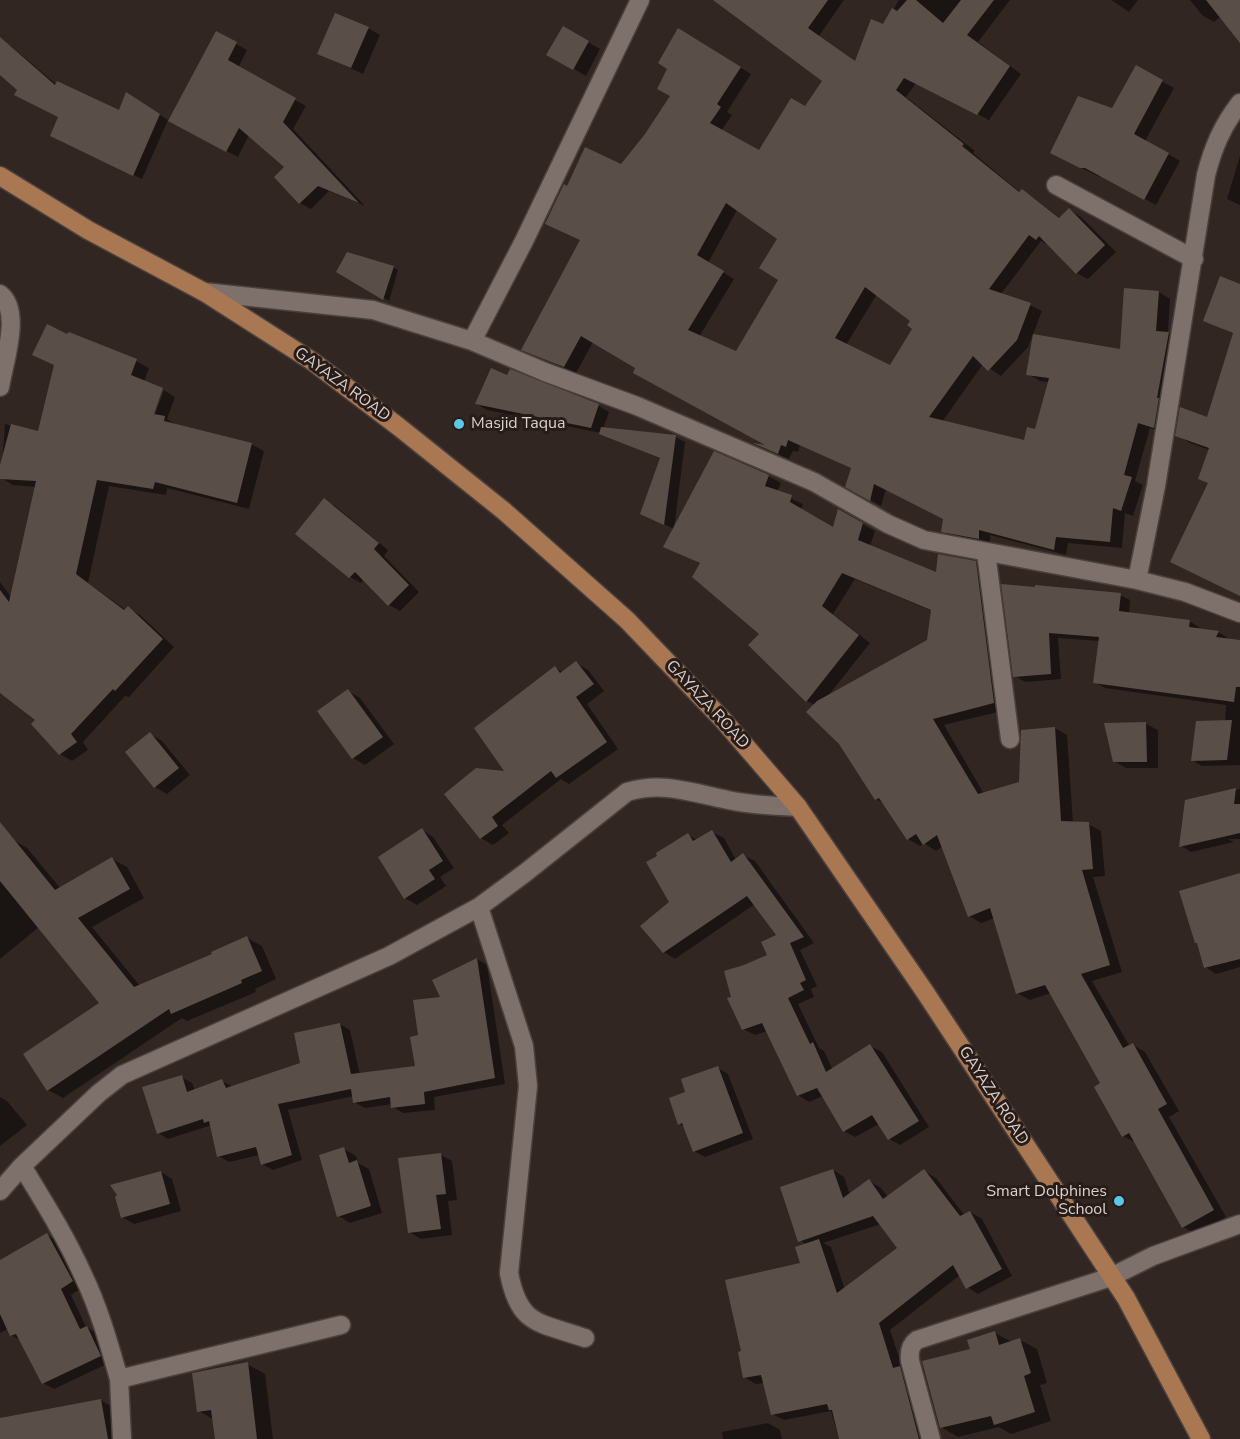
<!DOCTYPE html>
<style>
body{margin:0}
canvas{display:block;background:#312622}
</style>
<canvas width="1240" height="1439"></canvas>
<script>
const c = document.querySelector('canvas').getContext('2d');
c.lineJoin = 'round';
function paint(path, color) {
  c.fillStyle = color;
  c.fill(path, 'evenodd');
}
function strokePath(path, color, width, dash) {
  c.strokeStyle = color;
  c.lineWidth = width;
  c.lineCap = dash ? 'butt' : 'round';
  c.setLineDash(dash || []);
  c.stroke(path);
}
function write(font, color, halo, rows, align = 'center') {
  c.font = font + ' "Nunito Sans",sans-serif';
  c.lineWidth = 6;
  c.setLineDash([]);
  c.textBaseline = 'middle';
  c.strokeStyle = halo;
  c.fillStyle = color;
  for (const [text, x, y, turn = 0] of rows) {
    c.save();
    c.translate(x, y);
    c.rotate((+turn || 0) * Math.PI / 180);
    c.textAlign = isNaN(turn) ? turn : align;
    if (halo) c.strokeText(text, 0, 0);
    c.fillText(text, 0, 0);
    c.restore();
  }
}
const shadow = new Path2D(`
 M715,0h129l-25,36 37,26 28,-36 15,-26h111l-32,42 43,32 -32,46 -73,-37 -10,14 69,54 -2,2 48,40 1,-2 12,7 27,21 9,-9 11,7 35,35 -28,27 -12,-6 -28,-28 -7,-4 -40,53 29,11 12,6 -14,36 -27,29 -18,-12 -41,58 83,20 11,-11 13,-49 -9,-1 -12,-7 93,-23 38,-59 11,7 -2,33 12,8 -15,93 -15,-5 -15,53 8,4 -10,31 -8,-3 -3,35 -54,-5 -2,12 -76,-20v9l-36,-6 -11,-7 1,-12 -58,-30 -5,17 -34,-20 5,-18 -52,-23 -2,7 -5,-1 -4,8 -23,-10 -6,-3 12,1 -179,-105 -17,31 -53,-24 59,-108 -14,-53 54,-22 24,-31 26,-39 -3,-28 10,-38 72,44 -24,38 5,3 -11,16 38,21 46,-45 19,-27zM737,210l42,28 1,42 -44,73 -37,-16 35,-58 -26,-16zM877,294l36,27 1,7 -23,39 -45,-22z
 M1111,0h27l-9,12z
 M1190,0h50v35l-19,-19 -7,6 -12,-7z
 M368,28l12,7 -17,39 -44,-20z
 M564,28l36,21 -14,27 -38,-22z
 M3,42l9,5 45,38 63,27 15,-13 33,21 -26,59 -82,-38v-24l-60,-44v-27z
 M236,44l11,6 -9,18 68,38 -13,23 72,77 -36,-15 -18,18 -11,-6 -14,-36 -37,-32 -11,22 -57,-30z
 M1136,67l38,21 -29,53 35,20 -24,44 -55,-29 -1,1 -37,-18 50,-49z
 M1240,156v49l-13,-6z
 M393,267l5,3 -9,31 -51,-30z
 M1240,286v309l-31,-112 1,-33 -20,-7 -13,-8 31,-16 26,-85 -30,-14z
 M0,319l10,6 -10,26z
 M68,336l68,25 13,7 -5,14 6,39 2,1 12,-32 11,7 -8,22 10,6 74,19 13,7 -15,58 -82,-21 -1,7 -57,-9 -21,97 38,27 2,-2 12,7 34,32 -45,50 -4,-1 -42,46 5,8 -16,11 -12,-7 -23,-34 -37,-29v-109l12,16 24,-111 -23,-2 -12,-7 4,-54 34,9z
 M511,371l88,35 10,6 -6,17 72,8 10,5 -11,87 -22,-11 9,-59 -60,-26 -114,-23 -10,-6 30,-27z
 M768,476l13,7 -4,9 26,12 -2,6 33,19 5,-18 36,20 -5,15 67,28 38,-11 13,7 18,140 -62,15 40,69 36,-11 35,-55 12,7 6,88 15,1 13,7 4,45 -12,1 29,95 -30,9 38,66 3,-2 12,7 34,59 -10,6 57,100 -30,17 -13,-7 -47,-84 -13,-7 -20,-52 -52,-91 -21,7 -13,-7 -22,-75 -14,5 -12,-7 -26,-70 -7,5 -12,-8 -4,3 -12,-7 -23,-35 -9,-5 -61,-94 -8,-4 -57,-56 12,-11 -61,-70 -36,-18zM855,579l77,32 -3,29 -101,56 42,-53 -37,-29z
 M324,500l11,6 53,44 -4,6 35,36 -19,19 -11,-6 -25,-26 -3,4 -11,-6 -53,-43z
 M1003,585l117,10 10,5 -1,14 60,7 10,6v3l19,2 10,6 -1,2 13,2v123l-38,1 -10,-6 33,-38 1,-17 -121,-17 -10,-6 5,-41 -42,-3 3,41 -36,3 -10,-6z
 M576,663l12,7 16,21 -17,13 31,45 -49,35 -8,-5 -59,46 7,8 -16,12 -12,-7 26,-65 48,-105 9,5z
 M348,691l12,7 34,46 -29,21 -12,-7z
 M1106,724h40l12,6v38h-32l-12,-7z
 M150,734l12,7 28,34 -23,19 -12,-7 -28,-35z
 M1240,789v50h-12l6,3 -43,10 -10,-6 6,-44z
 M422,830l11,7 21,31 -14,9 6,9 -29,19 -12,-7 -25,-41z
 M712,832l12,6 12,22 7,-5 12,6 59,82 -14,7 17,36 -6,3 3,8 -16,7 21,44 5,3 9,19 37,-24 12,6 47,75 -29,18 -11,-6 -10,-15 -24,13 -11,-6 -21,-35 -14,6 -11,-7 -31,-64 -12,4 -12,-6 -11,-31 37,-42 9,-20 -23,-32 -80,55 -11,-7 7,-50 17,-67 9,5z
 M12,839l15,9 34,41 51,-30 15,8 17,31 -52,29 48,59 74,-31 33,-17 15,8 14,33 -21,10 1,3 -69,29 -5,-3 -119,80 -15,-8 53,-87 -62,-76 -39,32v-110z
 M1240,874v93l-24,7 -11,-7z
 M477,959l10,6 18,119 -71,13 1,13 -32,3 -10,-6 -1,-3 -27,4 -11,-6v-6l-66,14 14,50 -29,10 -11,-6 -3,-9 -30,7 -10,-6 -7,-31 -44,14 -10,-6 23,-56 11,6 3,8 27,-10 11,6 69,-23 38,-40 10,6 10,45 57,-7 2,-31 23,-39z
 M718,1068l10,6 25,65 -48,18 -11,-6 -8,-24 -7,-3 8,-31z
 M0,1097l7,4 20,24 -27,21z
 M344,1149l12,7 2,7 11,6 13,44 -32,10 -11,-7z
 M441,1155l11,6 5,39 -9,1 4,34 -31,4 -12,-7z
 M833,1170l11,7 6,18 19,-14 12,7 7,9 36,-26 12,7 29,38 5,-4 12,7 30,57 -34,18 -11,-7 -7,-12 -70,55 13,39 8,5 18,65h-90l-8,-28 -47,9 -12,-6 -8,-31 -8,1 -12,-7 58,-113 5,-19 -7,-5zM881,1224l18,25 -54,41 -14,-43 -8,-4z
 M161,1172l11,7 9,32 -47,13 -12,-7z
 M47,1235l11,6 25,46 -12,8 15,32 12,7 13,28 -57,27 -11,-6 -21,-42 -11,-6 -3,-6 -8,4v-72z
 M995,1333l17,9 8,-2 17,9 10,34 -7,2 11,36 -40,13 -12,-7 -41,10 -17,-10 31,-77z
 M247,1364l18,10 8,65h-56l-3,-19 -15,-9z
 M101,1400l11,7 6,32h-118v-20z
 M768,1423l12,7 2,9h-59l-1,-7z`);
const building = new Path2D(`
 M713,0h115l-20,28 47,33 16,-42 12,5 9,-16 5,3 10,-11h9l27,23 18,-23h33l-27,35 43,31 -33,49 -73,-37 -8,12 68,54 -2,2 57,46 3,-3 37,29 10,-10 36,37 -29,29 -37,-38 -3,4 -7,-5 -40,54 42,14 -14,37 -29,31 -15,-15 -44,61 95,23 3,-13 8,2 14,-51 -23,-3 7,-41 87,15 4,-61 35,3 -3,40 13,1 -12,66h2l-5,30 -16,-5 -14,52 8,2 -11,34 -8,-3 -3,34 -54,-5 -2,13 -75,-20v9l-38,-7 2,-13 -69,-35 -4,17 -25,-14 6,-19 -63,-28 -2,7 -5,-2 -3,9 -25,-11 12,2 -132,-72 2,-5 -54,-32 -17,31 -43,-17 59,-110 -35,-16 19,-40 3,2 18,-39 36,17 24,-30 25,-38 -13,-7 10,-20 -9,-6 20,-35 63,39 -24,37 4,3 -11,16 49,27 32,-52 14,8 17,-25zM726,203l51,36 -18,29 19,12 -42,71 -48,-21 36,-59 -27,-16zM865,287l45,34 -3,4 5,4 -22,36 -55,-27z
 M1206,0h34v43z
 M335,13l34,14 -18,41 -34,-14z
 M563,26l26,15 -16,29 -27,-15z
 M216,31l21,11 -9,18 68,38 -13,24 76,81 -41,-17 -19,18 -25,-27 10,-10 -45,-39 -13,24 -58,-31z
 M0,37l55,48 2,-4 62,29 7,-18 34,22 -27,62 -83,-40 8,-19 -44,-22 3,-5 -17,-15z
 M1136,65l27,15 -29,54 35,19 -25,47 -59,-32h-5l-30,-15 28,-57 34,12z
 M347,252l47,14 -11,34 -47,-28z
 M1220,276l20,8v312l-70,-34 38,-79 -10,-4 11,-31 -34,-12 5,-29 27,10 26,-84 -30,-12z
 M47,324l20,10 2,-2 68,27 -6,16 32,13 -9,26 11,2 -1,5 88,22 -15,60 -82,-21 -2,7 -56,-9 -21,94 48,36 4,-4 35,33 -48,52 -2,-2 -42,45 6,8 -18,13 -28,-31 4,-4 -35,-27v-103l9,12 27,-121 -36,-2v-14l11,-41 27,7 16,-66 -22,-10z
 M491,368l16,7 3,-6 89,35 -8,24 -116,-24z
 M601,427l75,8 -12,90 -24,-11 20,-56 -61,-24z
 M714,451l55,24 -4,11 27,9 -2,7 43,25 5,-18 25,14 -5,17 78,32 2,-18 38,7 18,142 -61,16 45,75 41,-12 2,-52 34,-3 6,94 28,1 4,47 -11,1 28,95 -29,9 42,74 10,-5 34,61 -9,5 56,101 -32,18 -53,-95 -7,4 -28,-50 6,-4 -55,-98 -29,9 -26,-86 -22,9 -31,-82 -14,10 -7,-11 -9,6 -28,-42 -4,2 -36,-56 -33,-32 11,-11 110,-61 4,-30 -89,-37 -20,33 37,29 -53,67 -58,-57 11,-11 -67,-57 8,-14 -37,-16z
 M324,498l55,45 -5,6 35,36 -21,21 -33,-34 -6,6 -54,-44z
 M1001,584l34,3v-2l86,8 -2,18 71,9 -1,7 30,4 -3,6 24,3v47h-4l-2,15 -141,-19 6,-46 -50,-4 2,41 -38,3z
 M576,661l18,23 -18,13 31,45 -51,36 -5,-7 -59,46 6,9 -18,13 -36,-45 32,-26 28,3 -30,-43 81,-62 5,7z
 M348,689l35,48 -31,22 -35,-48z
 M1232,720l-5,40 -36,1 5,-40z
 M1146,722l1,40h-34l-9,-39z
 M150,732l29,36 -25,20 -29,-36z
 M1236,788l-2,16h6v29l-61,14 6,-47z
 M0,822l55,68 57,-33 18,32 -52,29 56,69 78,-33 -1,-2 36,-16 15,35 -21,9 1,3 -71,31 -2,-5 -122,82 -24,-37 76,-51 -99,-122z
 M422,828l21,33 -14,9 6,9 -31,20 -26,-42z
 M712,830l19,32 12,-9 61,84 -14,6 16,37 -6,3 4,7 -16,8 22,46 3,-2 13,30 44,-28 49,77 -31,19 -16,-25 -29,17 -26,-44 -20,8 -35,-73 -20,7 -15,-32 4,-1 -7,-26 20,-6 23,-10 -6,-13 15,-7 -29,-39 -84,57 -23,-27 29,-24 -23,-40 11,-6 -1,-3 32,-20 5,8z
 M1240,873v86l-36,9 -7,-25h-2l-16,-52z
 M477,958l18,120 -71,14 1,12 -34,4 -1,-11 -37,6 -2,-14 -73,15 14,51 -31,10 -5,-18 -39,10 -8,-36 -5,2 -1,-4 -46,15 -15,-47 40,-12 5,17 35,-13 4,9 74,-25 -6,-30 46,-10 11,51 64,-8 -5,-29 8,-2 -5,-35 27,-3 -8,-17z
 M718,1066l25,67 -50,19 -11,-29 -4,2 -9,-27 16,-6 -4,-13z
 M344,1147l5,16 8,-3 14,46 -34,11 -18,-62z
 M441,1153l5,41 -10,1 5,34 -33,4 -10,-75z
 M833,1169l10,29 26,-19 14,20 41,-30 36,47 10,-5 32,58 -36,20 -13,-24 -74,58 14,45 7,-2 19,73h-80l-7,-29h-3l-2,-6 -56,11 -10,-40 -18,3 -5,-26 3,-1 -16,-71 75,-17 -5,-16 24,-8 18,54 60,-45 -24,-32 -75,26 -18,-55z
 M161,1171l9,33 -49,14 -6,-21 2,-2 -7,-10z
 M47,1233l26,48 -12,8 19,40 7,-3 14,30 -59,28 -26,-50 -6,2 -10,-22v-54z
 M995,1331l4,14 21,-7 11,35 -7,3 11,36 -41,13 -3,-9 -51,12 -18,-67 48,-12 -3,-9z
 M248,1362l9,77h-42l-4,-29 -14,2 -5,-39z
 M101,1399l7,40h-108v-21z`);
const minor = new Path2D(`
 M1056,185l138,74
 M204,292l169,18 99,31 73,31 92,34 177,76 74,42 36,16 213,40 48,12 55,21
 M0,294c22,17 4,68 0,93
 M472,341l52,-100 116,-241
 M986,552l24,187
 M1137,580l19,-94 50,-311c7,-27 16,-49 34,-72
 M0,1191l22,-25
 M585,1338c-46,-16 -66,-12 -76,-65l19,-187 -4,-40 -45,-139 46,-34 102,-81c37,-11 65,1 101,8 23,5 46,6 70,7
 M119,1379c-10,-35 -20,-71 -36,-104 -17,-38 -39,-73 -61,-109l77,-73 23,-18 267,-119 90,-49
 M122,1439l-3,-60 222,-54
 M931,1439l-21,-78c-1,-9 0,-16 7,-21l194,-63 42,-21 87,-32`);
const major = new Path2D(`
 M0,176l88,54 116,62 108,69 87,66 105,84 123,109 96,100 75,87 127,185 201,306 75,141`);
const markers = [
 [459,424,6,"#5bc8e7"],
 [1119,1201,6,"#5bc8e7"]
];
const streetNames = [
 ["GAYAZA ROAD",342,385,36],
 ["GAYAZA ROAD",707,705,47],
 ["GAYAZA ROAD",993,1096,57]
];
const poiNames = [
 ["Masjid Taqua",471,424],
 ["Smart Dolphines",1107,1192,"right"],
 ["School",1107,1210,"right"]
];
paint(shadow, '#0007');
paint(building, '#5a4f48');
strokePath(minor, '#4a413e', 21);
strokePath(major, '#4a413e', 21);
strokePath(minor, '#7e716c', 18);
strokePath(major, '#aa7753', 18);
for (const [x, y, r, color] of markers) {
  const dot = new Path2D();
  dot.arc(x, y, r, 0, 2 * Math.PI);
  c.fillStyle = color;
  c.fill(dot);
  strokePath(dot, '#271c18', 2);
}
write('16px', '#d8d1ce', '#271c18', streetNames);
write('16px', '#d8d1ce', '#271c18', poiNames, 'left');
</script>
